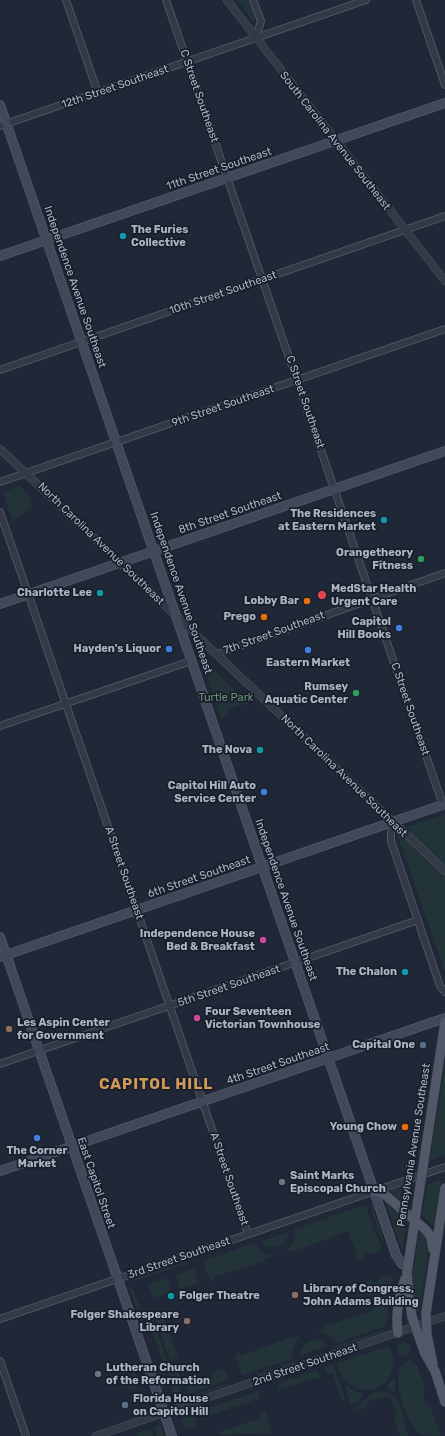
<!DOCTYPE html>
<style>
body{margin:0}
canvas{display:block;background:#202736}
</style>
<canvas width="445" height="1436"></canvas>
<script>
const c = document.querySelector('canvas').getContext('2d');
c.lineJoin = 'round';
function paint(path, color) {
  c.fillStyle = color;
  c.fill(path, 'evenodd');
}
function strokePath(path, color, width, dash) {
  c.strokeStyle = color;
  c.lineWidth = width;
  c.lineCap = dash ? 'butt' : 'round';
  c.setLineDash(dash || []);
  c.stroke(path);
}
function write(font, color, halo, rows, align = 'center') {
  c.font = font + ' Rubik,sans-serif';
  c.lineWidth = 3.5;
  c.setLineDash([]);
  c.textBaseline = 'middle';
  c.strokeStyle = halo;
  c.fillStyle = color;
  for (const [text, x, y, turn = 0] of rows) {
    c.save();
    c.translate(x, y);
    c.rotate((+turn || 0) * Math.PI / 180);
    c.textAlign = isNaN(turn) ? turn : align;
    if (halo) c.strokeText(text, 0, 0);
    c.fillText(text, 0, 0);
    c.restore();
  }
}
const green = new Path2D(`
 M237,0h12l6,18v2h-3z
 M20,486c8,7 12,11 11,22l-18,13 -10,-28 2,-2z
 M201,657l48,47c-12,0 -21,4 -27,16z
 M445,814v158l-49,-141z
 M445,1064v91l-15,6z
 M441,1179l-7,48 -12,-12 5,-30z
 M413,1183l-4,24 -19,-16z
 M383,1195l24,23 -5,33z
 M372,1204l12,37h-2l-12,-36z
 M365,1205l8,20 -1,1 1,5 2,-1 6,18 -1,3 -10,3v-1h-4l-2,2v2l-6,2 -10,-28 -51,19v-1l-9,3 -1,-2 7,-9 1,-12z
 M420,1231l7,7 2,12 -10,61h-5l-2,-25 1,-14z
 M288,1232l-1,8c-7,8 -20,11 -26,1z
 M254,1243c5,8 10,11 19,12l1,1 -9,3v2l-52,16 2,5 -6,-3 -5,-14v-4z
 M188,1261v2l-53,18 -1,-2z
 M194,1269l5,14 -19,6 -4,-14z
 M389,1274l2,1 2,7 -3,18 -3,3 1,2 1,1 -3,20 -50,17 -3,-6 -2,1 -10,-7h-6l9,-3v-2l51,-16 -9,-28 6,-2 3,2 3,-1 1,-3z
 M167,1278l4,14 -18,6 -5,-14z
 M129,1287h3l9,25 -3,1z
 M163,1315l15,43 -8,2 -15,-42z
 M153,1319l14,41 -4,2 -15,-41z
 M383,1330l1,2 -48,16 -1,-2z
 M301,1335l-5,5 -3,11h-2l2,7 -51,17 -6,-17 2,-7 2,5 52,-19v2z
 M317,1339l7,2 3,5 -26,9c-2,-10 7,-14 16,-16z
 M397 1349a7 7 0 1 1 14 0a7 7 0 1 1-14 0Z
 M389,1346c3,7 5,14 4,21 -4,23 -33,31 -48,13 -4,-5 -6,-11 -8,-17z
 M297,1360v1l-40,15 -1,-2z
 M410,1360l2,3 5,3 8,21c-3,7 -1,18 6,21l10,28 -20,-1c-13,-9 -27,-49 -22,-65 2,-5 6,-8 11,-10z
 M333,1365l12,34 -3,1 -10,-27 -6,1 -2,-6z
 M220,1369l5,2 3,9 -39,14 -2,-7 1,-5 11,-5 2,4 11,-4 -1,-4z
 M317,1370l3,7 -40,13 -2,-6z
 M178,1372l2,6 -1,7 3,11 -6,2h-1l-7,-22z
 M135,1373l5,12 -12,4 -4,-12z
 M393,1378h2v15l-9,-6z
 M229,1383v2l-38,13 -1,-2z
 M345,1385l12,7 8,1 -7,8 -7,4z
 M258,1391l2,7 -57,20 -3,-7z
 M380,1391c21,2 24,28 28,45h-8l-6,-16 3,-4 -6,-18 -5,-2 -19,6 -1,5 -13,4 17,-16z
 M265,1411l7,22c-8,2 -15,0 -22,0 -12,0 -21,3 -32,1l-1,-1 44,-15 -2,-5z
 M182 1422a7 7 0 1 1 14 0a7 7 0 1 1-14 0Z
 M160,1425l4,11h-7l-3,-9z
 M151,1429l2,7h-15l-1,-3z`);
const minor = new Path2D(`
 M66,0l32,93
 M166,0l277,805
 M253,0l8,21 -5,17
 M416,0l29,85
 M0,126l366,-126
 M0,370l445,-154
 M0,482l445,-153
 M0,512l248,722
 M217,654l228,-81
 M0,726l191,-65
 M393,822l-2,11v8l49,145 5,6
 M0,1064l418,-144
 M0,1319l445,-152
 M0,1361l26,75`);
const tertiary = new Path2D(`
 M227,0l218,281
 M0,449l445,422
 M96,1436l349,-120`);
const secondary = new Path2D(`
 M0,105l396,1150 6,9 6,2
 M0,256l445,-153
 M0,604l445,-153
 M0,937l172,499
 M0,957l445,-153
 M0,1171l445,-153`);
const primary = new Path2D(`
 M445,1022l-38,250 2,26 3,19 13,37 10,17 10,31
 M374,1191l10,3 42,36 5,7 2,12
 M398,1333c-3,-18 1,-37 7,-54
 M433,1364l-6,-29 -1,-22 19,-125`);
const markers = [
 [123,236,4,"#0f9aa8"],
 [384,520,4,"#0f9aa8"],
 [421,559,4,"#2e9e5b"],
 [100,593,4,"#0f9aa8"],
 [322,595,5,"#e0444e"],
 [307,601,4,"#e8710a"],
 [264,617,4,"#e8710a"],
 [399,628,4,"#3f7fe0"],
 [169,649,4,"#3f7fe0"],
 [308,650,4,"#3f7fe0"],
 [356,693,4,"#2e9e5b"],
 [260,750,4,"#0f9aa8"],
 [264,792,4,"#3f7fe0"],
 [263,940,4,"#d1479c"],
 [405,972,4,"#0f9aa8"],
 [197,1018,4,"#d1479c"],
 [9,1029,4,"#8d6e63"],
 [423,1045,4,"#5c6f8a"],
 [405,1127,4,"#e8710a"],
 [37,1138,4,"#3f7fe0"],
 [282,1182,4,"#6b7280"],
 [295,1295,4,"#8d6e63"],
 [171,1296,4,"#0f9aa8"],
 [187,1321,4,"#8d6e63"],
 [98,1374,4,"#6b7280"],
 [125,1405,4,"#5c6f8a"]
];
const streetNames = [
 ["12th Street Southeast",115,87,-19],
 ["C Street Southeast",199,96,71],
 ["South Carolina Avenue Southeast",335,141,52],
 ["11th Street Southeast",219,169,-19],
 ["Independence Avenue Southeast",75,287,71],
 ["10th Street Southeast",223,293,-19],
 ["C Street Southeast",305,402,71],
 ["9th Street Southeast",223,406,-19],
 ["8th Street Southeast",230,513,-19],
 ["North Carolina Avenue Southeast",101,544,44],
 ["Independence Avenue Southeast",181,593,71],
 ["7th Street Southeast",274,633,-20],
 ["C Street Southeast",410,709,71],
 ["North Carolina Avenue Southeast",344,776,44],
 ["A Street Southeast",124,873,71],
 ["6th Street Southeast",199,877,-19],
 ["Independence Avenue Southeast",286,900,71],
 ["5th Street Southeast",229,986,-19],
 ["4th Street Southeast",278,1064,-19],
 ["Pennsylvania Avenue Southeast",414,1145,-81],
 ["A Street Southeast",229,1179,71],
 ["East Capitol Street",96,1183,71],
 ["3rd Street Southeast",179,1258,-19],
 ["2nd Street Southeast",305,1365,-19]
];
const poiNames = [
 ["The Furies",131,230,"left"],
 ["Collective",131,243,"left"],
 ["The Residences",376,514],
 ["at Eastern Market",376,527],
 ["Orangetheory",413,553],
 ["Fitness",413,566],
 ["MedStar Health",331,589,"left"],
 ["Urgent Care",331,602,"left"],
 ["Charlotte Lee",92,593],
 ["Lobby Bar",299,601],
 ["Prego",256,617],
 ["Capitol",391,622],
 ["Hill Books",391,635],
 ["Hayden's Liquor",161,649],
 ["Eastern Market",308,663,"center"],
 ["Rumsey",348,687],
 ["Aquatic Center",348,700],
 ["The Nova",252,750],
 ["Capitol Hill Auto",256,786],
 ["Service Center",256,799],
 ["Independence House",255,934],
 ["Bed & Breakfast",255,947],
 ["The Chalon",397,972],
 ["Four Seventeen",205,1012,"left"],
 ["Victorian Townhouse",205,1025,"left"],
 ["Les Aspin Center",17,1023,"left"],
 ["for Government",17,1036,"left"],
 ["Capital One",415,1045],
 ["Young Chow",397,1127],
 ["The Corner",37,1151,"center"],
 ["Market",37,1164,"center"],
 ["Saint Marks",290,1176,"left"],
 ["Episcopal Church",290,1189,"left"],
 ["Library of Congress,",303,1289,"left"],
 ["John Adams Building",303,1302,"left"],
 ["Folger Theatre",179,1296,"left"],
 ["Folger Shakespeare",179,1315],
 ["Library",179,1328],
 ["Lutheran Church",106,1368,"left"],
 ["of the Reformation",106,1381,"left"],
 ["Florida House",133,1399,"left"],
 ["on Capitol Hill",133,1412,"left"]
];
const parkNames = [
 ["Turtle Park",226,698]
];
const districtNames = [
 ["CAPITOL HILL",156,1085]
];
paint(green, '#233438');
strokePath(minor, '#4e5462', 8);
strokePath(tertiary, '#4e5462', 8);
strokePath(secondary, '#4e5462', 10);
strokePath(primary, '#3d4250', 10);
strokePath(minor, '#333947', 6);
strokePath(tertiary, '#333947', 7);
strokePath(secondary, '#41485a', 8);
strokePath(primary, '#515867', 9);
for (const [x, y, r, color] of markers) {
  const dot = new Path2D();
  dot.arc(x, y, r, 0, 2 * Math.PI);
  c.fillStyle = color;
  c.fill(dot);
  strokePath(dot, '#191e2b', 1.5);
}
write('11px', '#adb4c4', '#191e2b', streetNames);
write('bold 11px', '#adb4c4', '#191e2b', poiNames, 'right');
write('11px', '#659375', '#191e2b', parkNames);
c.letterSpacing = '1px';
write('bold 15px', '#d19a5b', '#191e2b', districtNames);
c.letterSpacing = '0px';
</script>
